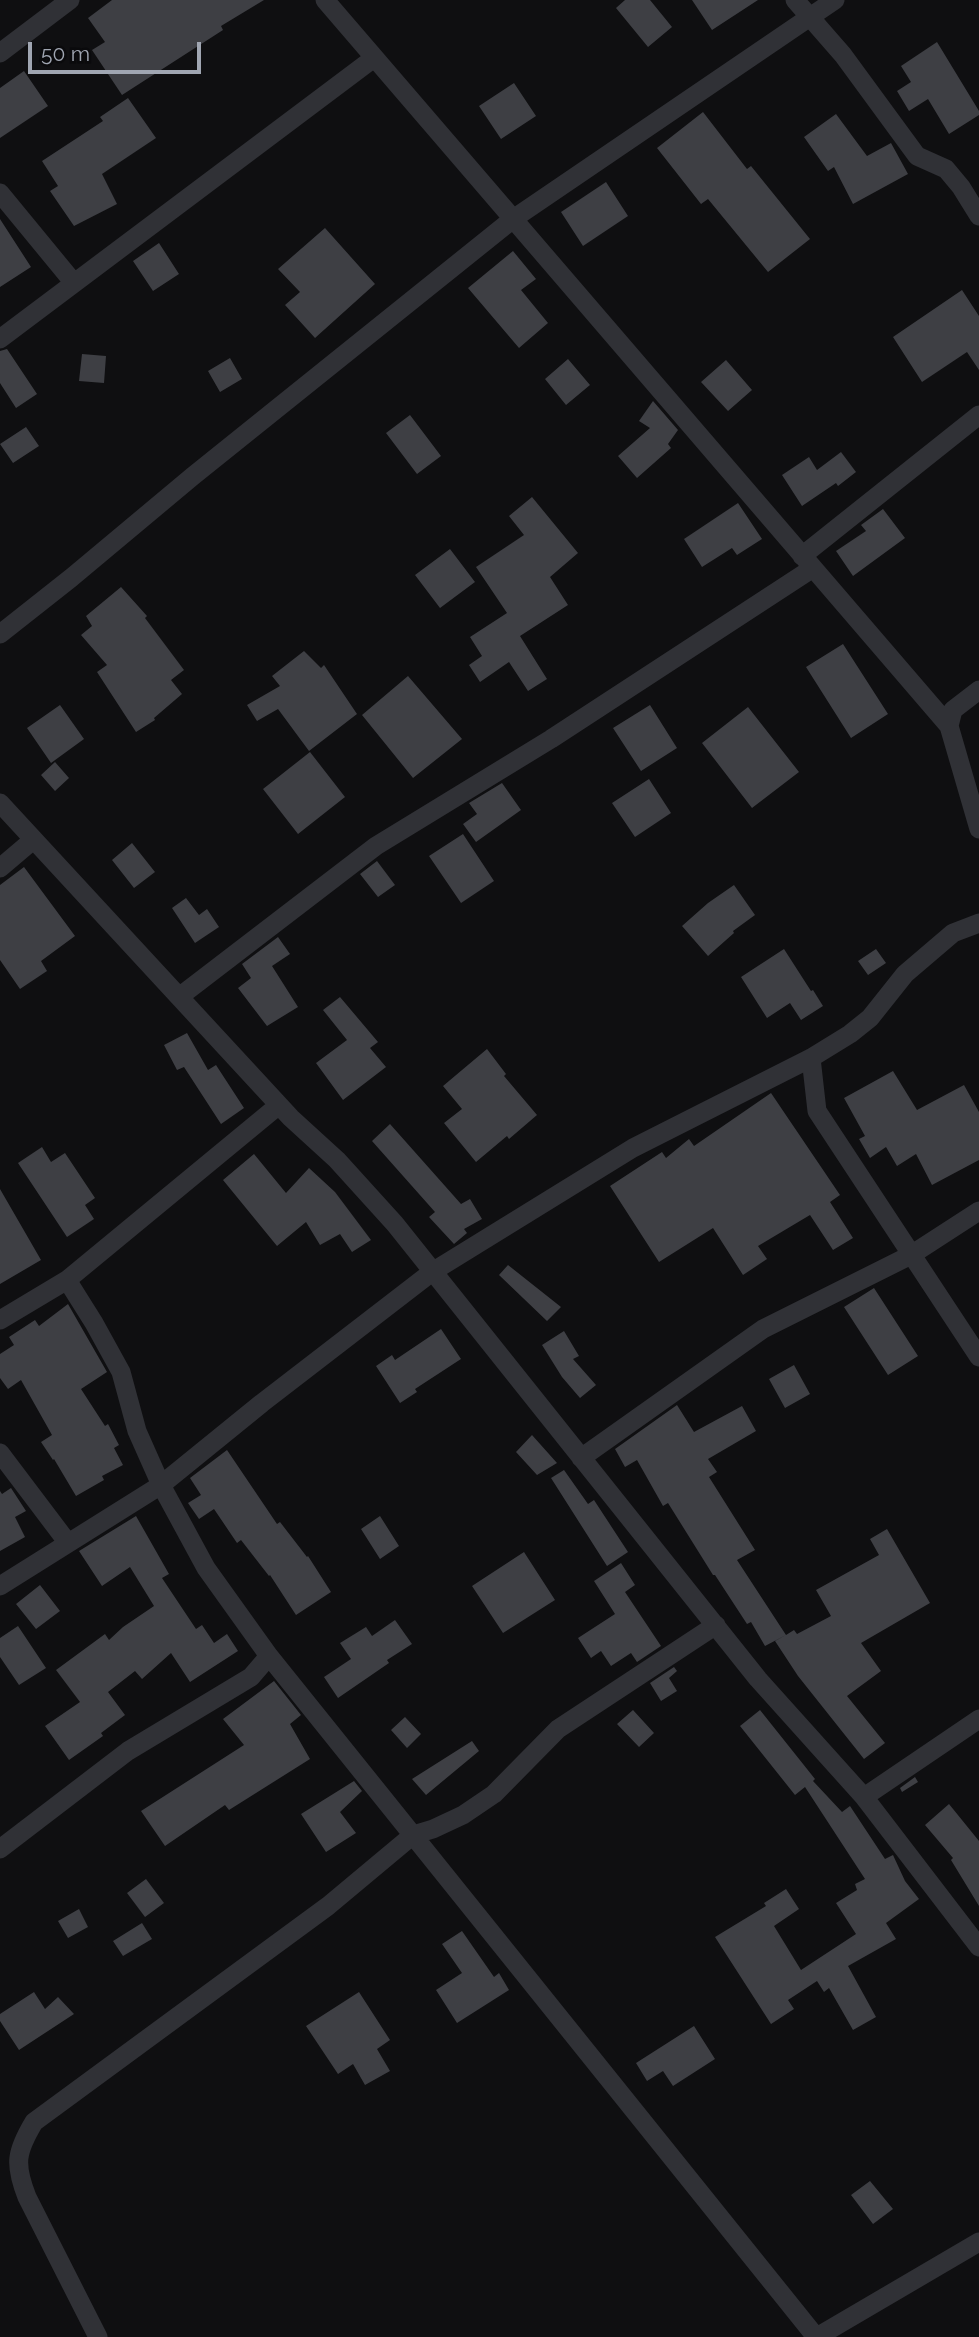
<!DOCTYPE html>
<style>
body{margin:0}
#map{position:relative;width:979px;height:2337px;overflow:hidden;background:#0f0f11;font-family:Raleway,sans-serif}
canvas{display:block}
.scale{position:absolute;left:28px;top:42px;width:173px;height:32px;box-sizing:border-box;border:4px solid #a0a6b2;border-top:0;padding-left:9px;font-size:21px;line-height:24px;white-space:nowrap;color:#a0a6b2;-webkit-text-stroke:5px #0a0a0c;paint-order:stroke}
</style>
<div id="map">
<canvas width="979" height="2337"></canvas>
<div class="scale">50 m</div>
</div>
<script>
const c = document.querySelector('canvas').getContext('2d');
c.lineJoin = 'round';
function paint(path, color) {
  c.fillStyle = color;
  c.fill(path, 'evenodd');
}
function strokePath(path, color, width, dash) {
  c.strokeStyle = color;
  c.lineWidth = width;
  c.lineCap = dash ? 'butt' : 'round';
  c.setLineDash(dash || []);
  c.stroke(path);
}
const building = new Path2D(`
 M112,0h152l-43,26 2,4 -101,65 -30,-45 13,-8 -17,-24z
 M625,0h25l22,27 -24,20 -32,-39z
 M692,0h66l-46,30z
 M937,42l42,69v4l-30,19 -21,-35 -19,12 -12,-20 14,-9 -10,-16z
 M24,71l24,35 -48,32v-50z
 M514,83l22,33 -35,23 -22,-33z
 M128,98l28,40 -54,36 15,30 -43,22 -24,-35 8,-5 -16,-25 61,-40 -3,-4z
 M703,112l44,57 4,-3 59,73 -42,33 -60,-73 -7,5 -44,-56z
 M836,114l31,42 24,-13 17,31 -55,30 -19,-37 -6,4 -24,-34z
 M606,182l22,34 -45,30 -22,-34z
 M0,219l31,48 -31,20z
 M325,228l50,56 -60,54 -30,-33 15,-13 -22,-23z
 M159,243l20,31 -26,17 -20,-30z
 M513,251l23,28 -15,11 27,33 -29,25 -51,-60z
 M962,290l17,26v54l-12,-18 -45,30 -29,-45z
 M7,349l30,45 -21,14 -16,-25v-32z
 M82,354l24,2 -2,27 -25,-2z
 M230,358l12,21 -22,13 -12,-21z
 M568,359l22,26 -24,20 -21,-26z
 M726,360l26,30 -24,21 -27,-29z
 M653,401l25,29 -10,14 3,4 -34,30 -19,-22 32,-28 -11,-7z
 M410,415l31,41 -24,18 -31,-41z
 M26,427l13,19 -26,17 -13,-19z
 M841,452l15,20 -18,14 -2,-3 -34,23 -20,-31 27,-18 8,13z
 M532,497l46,56 -28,24 18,28 -48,31 27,43 -19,12 -19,-29 -29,20 -11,-17 13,-9 -12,-19 37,-24 -31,-46 48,-32 -15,-19z
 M738,503l24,36 -25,16 -5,-7 -30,19 -18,-28z
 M883,509l22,29 -52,38 -17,-25 30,-20 -5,-6z
 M450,549l25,33 -35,26 -25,-33z
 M121,587l26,29 -2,2 39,52 -13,10 11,14 -28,24 1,2 -19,12 -39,-60 10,-7 -26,-30 11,-9 -6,-10z
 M843,644l45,70 -37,24 -45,-71z
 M304,651l17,17 3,-3 33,49 -48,37 -31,-42 -21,12 -10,-16 33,-19 -8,-10z
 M408,676l54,63 -49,39 -51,-63z
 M60,705l24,34 -33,24 -24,-35z
 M650,705l27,43 -36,23 -28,-43z
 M748,707l51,65 -47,36 -50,-65z
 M310,752l35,45 -47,37 -35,-45z
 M55,762l14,16 -14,13 -14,-16z
 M649,779l22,34 -36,24 -23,-34z
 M502,783l19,27 -45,32 -13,-18 14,-10 -8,-11z
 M463,834l31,47 -33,22 -32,-47z
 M132,843l23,29 -21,16 -22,-28z
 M377,861l18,24 -17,12 -18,-23z
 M24,867l51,69 -34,25 6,10 -27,18 -20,-29v-75z
 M734,885l21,30 -22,16 1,2 -26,23 -26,-30 26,-23z
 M186,898l13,17 8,-6 12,18 -24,16 -23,-35z
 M278,937l12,17 -18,12 26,41 -31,19 -29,-38 13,-10 -9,-14z
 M784,949l27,42 2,-1 10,16 -22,14 -11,-17 -23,15 -26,-41z
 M876,949l10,14 -18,12 -10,-14z
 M340,997l38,45 -8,6 16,19 -43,33 -27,-37 31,-23 -24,-30z
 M187,1033l21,37 8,-5 28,43 -23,16 -37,-57 -7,3 -13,-25z
 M487,1049l19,25 -2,2 33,39 -28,24 -2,-3 -31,26 -32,-39 18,-14 -19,-23z
 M893,1071l24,39 47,-25 15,27v48l-47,25 -16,-31 -19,12 -11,-19 -16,11 -11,-19 6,-3 -21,-38z
 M771,1093l69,102 -10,7 23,36 -20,12 -23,-35 -52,31 9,13 -24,16 -30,-47 -54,34 -49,-76 52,-34 4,6 23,-19 5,7z
 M390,1124l71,80 9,-5 12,20 -18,10 3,4 -13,11 -25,-27 6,-5 -63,-71z
 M42,1147l9,15 14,-9 30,45 -10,7 9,14 -27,18 -49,-74z
 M254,1154l32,39 23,-25 26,24 36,48 -19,12 -12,-18 -20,11 -14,-23 -29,24 -54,-66z
 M0,1189l41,71 -41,24z
 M508,1265l53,42 -14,14 -48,-46z
 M874,1288l44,68 -30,19 -44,-68z
 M68,1304l39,68 -26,17 24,37 3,-2 11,21 -5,3 9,17 -21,11 2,4 -28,16 -22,-37 -1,1 -12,-18 11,-7 -31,-55 -13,9 -8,-11v-24l14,-9 -5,-8 26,-17 4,6z
 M441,1329l20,30 -46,30 2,3 -17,11 -24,-37 16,-11 3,5z
 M564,1331l15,25 -6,3 23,26 -16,13 -18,-21 -20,-32z
 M794,1365l16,29 -25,14 -16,-29z
 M677,1405l17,27 48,-26 14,25 -48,28 9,13 -8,5 46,73 -18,10 49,75 8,-5 3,4 34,-18 -15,-26 63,-35 -9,-16 17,-10 43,74 -69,40 20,28 -34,25 38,47 -21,16 -66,-83 -23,-35 11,-6 -21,11 -14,-24 -4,2 -32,-49h-2l-45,-72 -5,3 -26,-46 -12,7 -10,-18z
 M532,1435l25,28 -20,12 -21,-23z
 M227,1450l50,74 3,-2 27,35 1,-1 23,36 -35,23 -26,-40 -1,1 -28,-36 -4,3 -23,-34 -15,10 -11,-16 13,-8 -11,-17z
 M564,1470l24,34 6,-4 34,52 -21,14 -56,-88z
 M11,1488l15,23 -11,6 10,20 -25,14v-60l2,3z
 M136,1516l33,58 -7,4 34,51 6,-4 12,18 13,-9 11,17 -48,31 -19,-29 -29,26 -7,-8 -27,21 17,23 -24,18 2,3 -34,24 -24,-34 35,-24 -24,-32 49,-36 4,6 14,-13 31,-21 -24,-39 -28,19 -23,-35z
 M380,1516l19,30 -19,13 -19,-30z
 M524,1552l31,48 -52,33 -31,-47z
 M621,1563l14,22 -10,7 36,54 -24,16 -6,-9 -20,13 -10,-15 -10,7 -13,-20 37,-24 -21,-33z
 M40,1585l20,26 -24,18 -20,-25z
 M395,1620l17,24 -25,16 2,3 -51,35 -14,-21 27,-18 -11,-16 26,-16 6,9z
 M18,1626l28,42 -27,17 -19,-28v-19z
 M674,1667l3,4 -8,7 8,13 -16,10 -11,-18z
 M274,1681l27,34 -11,9 20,35 -81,51 -4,-5 -60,41 -24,-35 103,-66 -21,-26z
 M633,1710l21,23 -15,14 -22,-23z
 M760,1710l55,69 -2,2 29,31 8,-6 35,53 8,-4 12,26 14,18 -33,24 10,16 -48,27 28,51 -23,13 -24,-42 -5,4 -7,-11 -29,19 6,9 -23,15 -56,-87 51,-31 -2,-3 22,-14 13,20 -25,17 27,44 55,-36 -20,-31 21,-13 -2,-6 10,-5 -60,-92 -10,8 -55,-69z
 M405,1717l16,17 -14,14 -16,-18z
 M472,1741l7,10 -53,44 -14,-16z
 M915,1777l3,5 -16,10 -2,-4z
 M354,1781l8,10 -22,21 16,21 -30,19 -25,-38z
 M949,1804l30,37v65l-28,-46 2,-2 -28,-33z
 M146,1879l18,24 -19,14 -18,-24z
 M79,1909l9,18 -20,11 -10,-17z
 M142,1923l10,16 -29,17 -10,-15z
 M462,1931l32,46 5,-4 10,17 -52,33 -21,-33 26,-17 -20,-29z
 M34,1992l11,17 13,-12 16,17 -55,36 -19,-29v-7z
 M359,1992l31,48 -13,9 13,22 -25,14 -12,-21 -15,10 -32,-48z
 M694,2026l21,33 -42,27 -10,-15 -16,10 -11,-18z
 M870,2181l23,28 -20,15 -22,-29z`);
const street = new Path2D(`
 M325,0l624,726
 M795,0l48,55 74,101 29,13 15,18 18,29
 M0,53l70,-53
 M0,193l74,90
 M0,339l374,-281
 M802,556l177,-141
 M0,634l71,-56 122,-102 320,-257 322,-219
 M979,690l-26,20 -4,16 30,103
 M0,803l291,315 46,42 58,64 363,455 106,118 115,150
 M0,868l33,-28
 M179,997l197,-151 175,-107 262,-171
 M811,1058l6,53 162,246
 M67,1280l27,43 27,49 16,59 24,54 45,83 63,88 547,681
 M0,1320l67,-40 212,-175
 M0,1453l68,90
 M581,1458l182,-129 148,-74 68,-44
 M0,1586l161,-101 101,-82 170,-131 201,-124 178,-90 39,-24 20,-16 35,-44 48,-41 26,-10
 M864,1797l115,-78
 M0,1849l128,-98 123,-74 18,-21
 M98,2337l-71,-140c-13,-33 -11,-45 7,-75l294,-216 85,-71 20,-6 30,-14 31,-21 64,-65 158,-104
 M817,2337l162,-95`);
paint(building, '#3e3f44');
strokePath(street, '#303136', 19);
</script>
